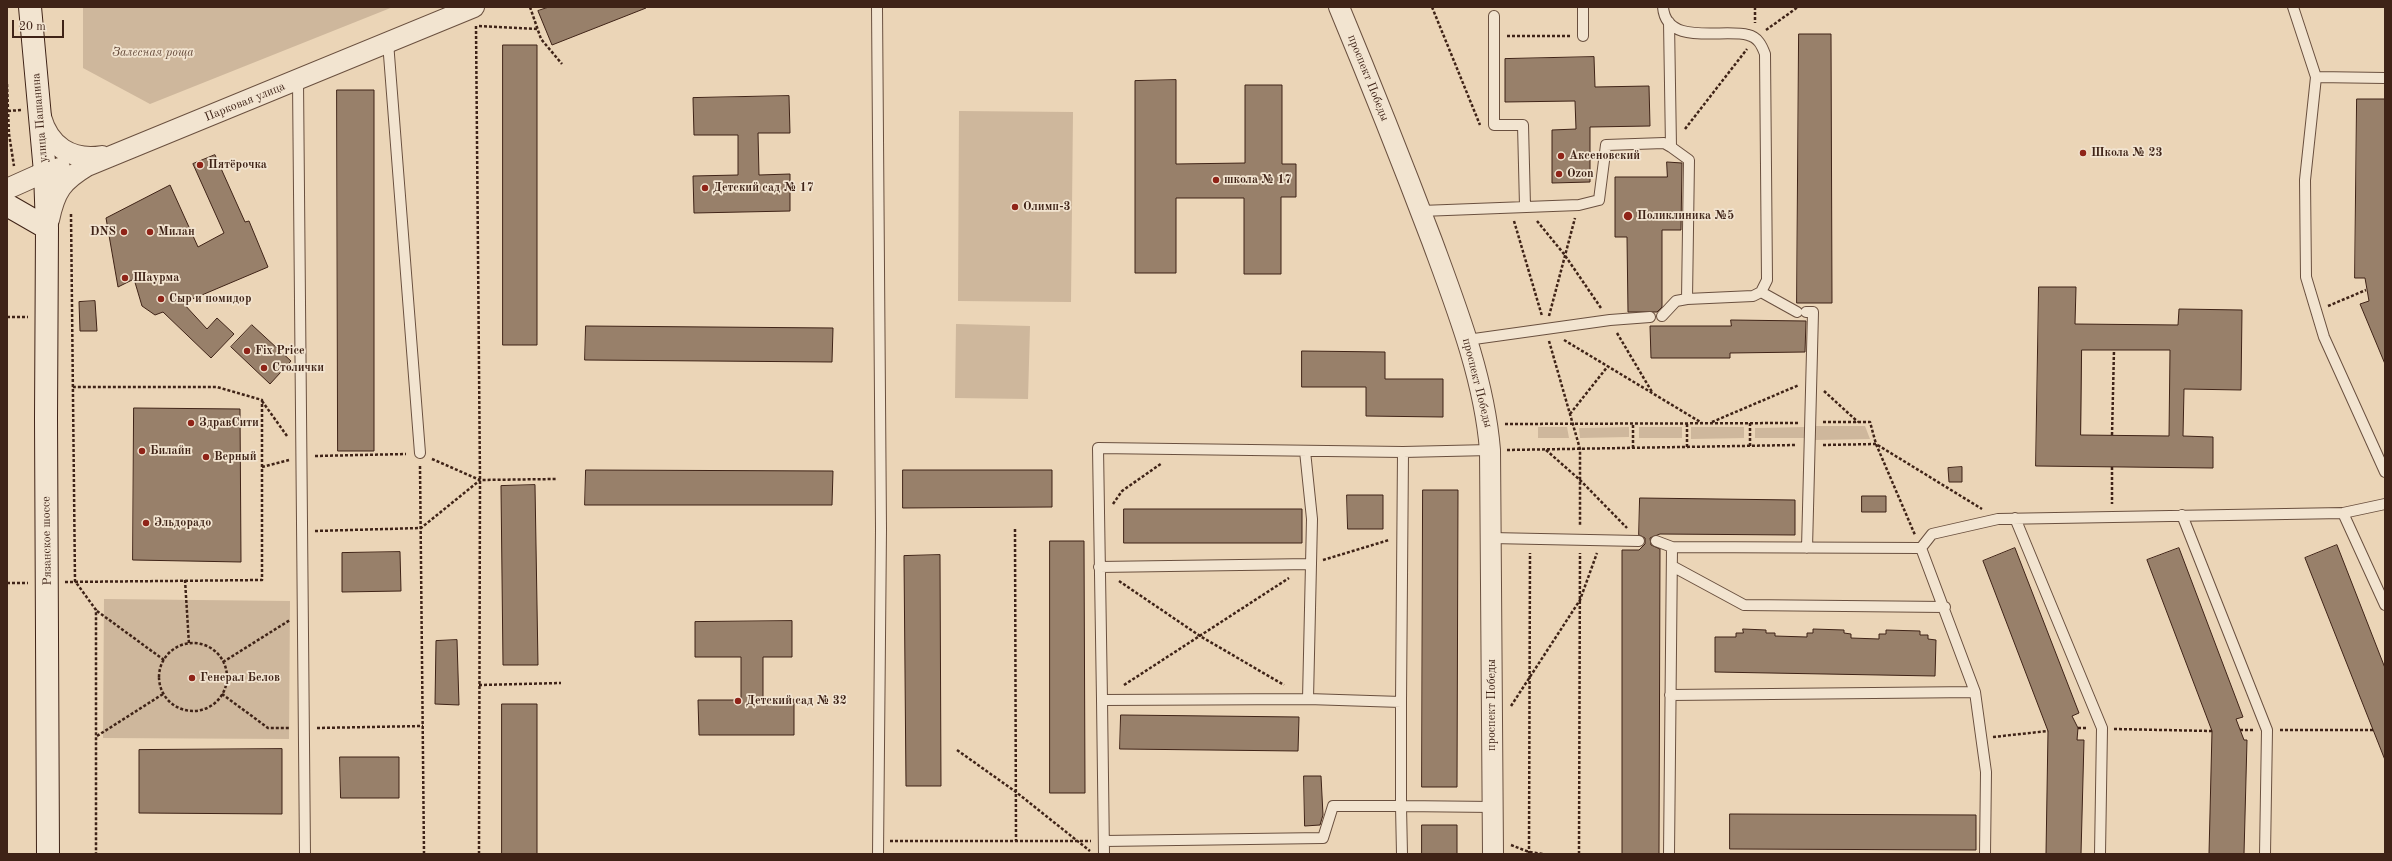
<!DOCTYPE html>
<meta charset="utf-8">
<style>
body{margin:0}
#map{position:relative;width:2392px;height:861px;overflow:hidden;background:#ebd5b7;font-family:"Old Standard TT",serif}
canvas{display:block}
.frame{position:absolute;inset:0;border:8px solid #3f2317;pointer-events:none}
.scale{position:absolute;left:12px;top:20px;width:52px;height:18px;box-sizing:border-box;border:2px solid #3f2317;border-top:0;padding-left:5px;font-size:12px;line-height:14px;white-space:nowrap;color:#3f2317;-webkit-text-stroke:3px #f2e4d0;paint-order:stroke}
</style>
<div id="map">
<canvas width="2392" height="861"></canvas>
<div class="frame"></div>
<div class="scale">20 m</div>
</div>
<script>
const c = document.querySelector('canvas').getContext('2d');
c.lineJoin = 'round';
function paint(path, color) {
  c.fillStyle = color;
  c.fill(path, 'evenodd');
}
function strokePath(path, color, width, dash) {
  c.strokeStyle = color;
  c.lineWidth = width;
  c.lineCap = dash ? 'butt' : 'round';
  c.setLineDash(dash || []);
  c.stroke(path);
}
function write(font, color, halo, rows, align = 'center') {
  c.font = font + ' "Old Standard TT",serif';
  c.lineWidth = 3.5;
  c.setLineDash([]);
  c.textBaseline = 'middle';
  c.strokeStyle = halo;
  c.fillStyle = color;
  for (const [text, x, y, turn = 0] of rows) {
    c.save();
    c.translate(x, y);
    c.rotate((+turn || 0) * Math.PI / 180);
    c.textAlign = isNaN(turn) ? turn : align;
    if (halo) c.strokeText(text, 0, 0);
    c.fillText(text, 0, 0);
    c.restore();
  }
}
const green = new Path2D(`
 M83,7h310l-243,97 -67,-36z
 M959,111l114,1 -2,190 -113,-1z
 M956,324l74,2 -2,73 -73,-1z
 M1814,426h51l5,13 -57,1z
 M1538,427h29l2,11h-31z
 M1629,427v10l-49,1 -1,-10z
 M1639,427h43v11h-43z
 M1744,427v11l-53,1v-12z
 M1805,427l-1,11h-49v-10z
 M104,599l186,2 -1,138 -186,-1z`);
const building = new Path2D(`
 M549,7h97v1l-94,37 -14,-34z
 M1799,34h32l1,269h-35z
 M503,45h34v300h-34z
 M1594,57l1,30 54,-1 1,40 -60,1v55l-38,1v-53l24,-1 -1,-28 -70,1v-43z
 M1176,80v84l69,-1v-78h37v79h14v33h-15v77h-37v-76h-68v75h-41v-192z
 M337,90h37v361h-36z
 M789,96l1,37h-32l1,42 31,-1v37l-96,2 -1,-37 45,-1v-40h-44l-1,-37z
 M2357,99h28v265l-25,-60 9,-3 -4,-23h-10z
 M215,155l30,67 4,-1 19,46 -85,36 24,26 10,-11 17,16 -23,24 -48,-46 -8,3 -13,-9 -8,-27 -16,8 -12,-69 64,-33 28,62 26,-14 -31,-69z
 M1667,162l15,1 -1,67h-19v77l-5,5h-29l-1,-75h-12v-60h52z
 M2039,287h37l-1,37 103,1 1,-16 63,1 -1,80 -57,-1 -1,47 30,1v31l-177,-2zM2082,350h88l-1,86 -88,-1z
 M95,301l2,30h-17l-1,-29z
 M1731,320l75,1 -1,31 -75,1v5h-79l-1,-32h81z
 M252,325l39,36 -21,23 -39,-37z
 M586,326l247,2 -1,34 -247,-2z
 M1302,351l83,1v27h58v38l-77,-1v-29h-64z
 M134,408l106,1 1,153 -108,-2z
 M1962,467v15h-13l-1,-14z
 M586,470l247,1 -1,34h-247z
 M903,470h149v37l-149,1z
 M535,485l3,180h-35l-2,-179z
 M1423,490h35l-1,297h-35z
 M1347,495h36v34h-35z
 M1862,496h24v16h-24z
 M1640,498l155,2v35l-135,-1 -10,4 1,7 9,4 -1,305h-37v-304h17l6,-6v-6l-6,-3z
 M1124,509h178v34h-178z
 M1050,541h34l1,252h-35z
 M2337,545l48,123v92l-80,-202z
 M2015,548l64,165 -7,3 6,12 -1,12h7l-3,114h-35l2,-123 -65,-170z
 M2179,548l64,169 -7,2 8,21h3l-3,114h-35l3,-123 -65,-171z
 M400,552l1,39 -59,1v-39z
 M940,555l1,231h-35l-2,-230z
 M792,621v36h-29v42h31v36h-95l-1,-35h43v-43h-46v-35z
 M1743,629l23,1v3h9v3l32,1v-4h6v-4l31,1v3l7,1v4l28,1v-5h7v-4l34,1v4h8v4l8,1 -1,36 -220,-4v-35h21v-4h7z
 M457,640l2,65 -24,-1 1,-63z
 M502,704h35v150h-35z
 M1121,715l178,2 -1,34 -178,-2z
 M282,749v65l-143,-1v-63z
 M340,757h59v41h-58z
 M1304,776h17l2,39 -3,10 -15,1z
 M1730,814l246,1v35l-246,-1z
 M1422,825h35v29h-35z`);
const path = new Path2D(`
 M530,7l11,32 21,25
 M1432,7l48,118
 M1755,7v16
 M476,26l4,454 -1,374
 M479,26l59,3
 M1766,30l32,-23
 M1507,36h63
 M7,84l2,50 5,32
 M8,111l13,-1
 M1685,129l62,-80
 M71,214l4,367 21,29v244
 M1514,221l28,95
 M1537,221l27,33 37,54
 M2328,306l38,-16
 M1549,316l26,-98
 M7,317h21
 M1617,333l35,59
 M1564,340l138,83
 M1549,341l31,108v77
 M1824,391l34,31
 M262,401l25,35
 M1570,414l38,-48
 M1712,422l87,-37
 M1823,422h47l6,22 39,91
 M1750,423v23
 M1505,424l293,-1
 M2112,435l2,-85
 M1823,445l53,-1 106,65
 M1687,447v-24
 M1633,448v-24
 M1507,450l289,-5
 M1546,450l34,30 47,48
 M315,456l91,-2
 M432,459l48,21 76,-1
 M420,466l4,388
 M262,467l27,-7
 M2112,467v37
 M1113,504l9,-13 40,-28
 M1015,529l1,312
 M315,531l106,-3 58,-47
 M1323,560l66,-20
 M185,580l4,64
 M1119,581l81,55 84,49
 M65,582l197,-2v-180l-45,-13h-145
 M7,583h21
 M97,611l67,49
 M159 677a34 34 0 1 1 68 0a34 34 0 1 1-68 0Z
 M223,662l67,-42
 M479,685l82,-2
 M1124,685l165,-107
 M222,694l46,34h22
 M1511,706l69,-106 17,-47
 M317,728l106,-2
 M2078,728h9
 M2114,729l98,2
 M2240,730h13
 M2280,730h93
 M97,736l66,-42
 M1993,737l55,-6
 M957,750l59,42 74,59
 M890,841h201
 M1511,845l18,7 14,2
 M1529,854l1,-301
 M1579,854l1,-301`);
const lane = new Path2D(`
 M877,7l4,522 -3,325
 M2293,7l23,70 -11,103 1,97 18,60 61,135
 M1494,16v109h29l2,81
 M1669,22l2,125 18,13 -2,139
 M1583,36v-29
 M388,42l32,411
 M2316,77l69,1
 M298,81l7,773
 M1421,211l158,-6 20,-5 7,-55 58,-2 7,4
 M1761,292l36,20
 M1806,312h7l-6,236
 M1662,316l14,-15 11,-2 66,-3 8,-4 6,-12 -2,-226c-3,-8 -7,-17 -17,-19 -24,-7 -82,12 -85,-28
 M1467,340l143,-20 40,-3
 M1305,451l7,68 -4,180
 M2343,513l42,92
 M2182,515l85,215 -2,124
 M2015,518l87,210 -2,126
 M1491,538l148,3
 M1656,541l16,6
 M1921,548l11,-14 66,-15 345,-6 42,-9
 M1672,566l72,39 201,2
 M1099,567l212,-3
 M1670,695l305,-3
 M1102,700l-4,-252 305,4 87,-2
 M1401,702v104l92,1
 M1104,841l219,-3 10,-32h68l1,48
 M1104,854l-2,-154 206,-1 93,3 2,-250
 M1669,854l3,-307 249,1 54,144 11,80 -1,82`);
const street = new Path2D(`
 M1339,7c32,77 63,155 93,234 25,68 52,137 58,209l3,404
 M41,117c8,29 30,44 61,39
 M7,189l38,-17 15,-4
 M49,220c6,-29 13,-39 38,-54l387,-159`);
const secondary = new Path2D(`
 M30,7l15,165 2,56 -1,190 2,436
 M7,205l40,23`);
const markers = [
 [2083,153,4,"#8f2418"],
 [1561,156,4,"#8f2418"],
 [200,165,4,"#8f2418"],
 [1559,174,4,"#8f2418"],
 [1216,180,4,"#8f2418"],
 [705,188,4,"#8f2418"],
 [1015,207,4,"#8f2418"],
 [1628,216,5,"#8f2418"],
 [124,232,4,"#8f2418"],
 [150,232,4,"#8f2418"],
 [125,278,4,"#8f2418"],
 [161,299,4,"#8f2418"],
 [247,351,4,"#8f2418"],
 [264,368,4,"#8f2418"],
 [191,423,4,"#8f2418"],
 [142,451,4,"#8f2418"],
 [206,457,4,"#8f2418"],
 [146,523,4,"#8f2418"],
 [192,678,4,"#8f2418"],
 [738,701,4,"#8f2418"]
];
const parkNames = [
 ["Залесная роща",153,53]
];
const streetNames = [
 ["проспект Победы",1368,78,68],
 ["Парковая улица",245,102,-22],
 ["улица Пашанина",40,118,-95],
 ["проспект Победы",1477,383,76],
 ["Рязанское шоссе",47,541,-91],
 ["проспект Победы",1492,705,-90]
];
const poiNames = [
 ["Школа № 23",2091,153],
 ["Аксеновский",1569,156],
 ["Пятёрочка",208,165],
 ["Ozon",1567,174],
 ["школа № 17",1224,180],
 ["Детский сад № 17",713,188],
 ["Олимп-3",1023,207],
 ["Поликлиника №5",1637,216],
 ["DNS",116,232,"right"],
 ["Милан",158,232],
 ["Шаурма",133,278],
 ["Сыр и помидор",169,299],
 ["Fix Price",255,351],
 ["Столички",272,368],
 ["ЗдравСити",199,423],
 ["Билайн",150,451],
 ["Верный",214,457],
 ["Эльдорадо",154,523],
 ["Генерал Белов",200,678],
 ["Детский сад № 32",746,701]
];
paint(green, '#ceb79c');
paint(building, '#98806a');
strokePath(building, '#3f2317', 1);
strokePath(lane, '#6a503f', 12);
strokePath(street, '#6a503f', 22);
strokePath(secondary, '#3f2317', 24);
strokePath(path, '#3f2317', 2.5, [3, 2]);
strokePath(lane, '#f2e4d0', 10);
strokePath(street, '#f2e4d0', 20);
strokePath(secondary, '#f2e4d0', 22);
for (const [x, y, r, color] of markers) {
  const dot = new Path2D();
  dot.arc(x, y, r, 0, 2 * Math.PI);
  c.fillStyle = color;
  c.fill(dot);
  strokePath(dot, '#f2e4d0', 1.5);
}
write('italic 12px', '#634838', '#f2e4d0', parkNames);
write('12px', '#3f2317', '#f2e4d0', streetNames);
write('bold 12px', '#3f2317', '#f2e4d0', poiNames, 'left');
</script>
